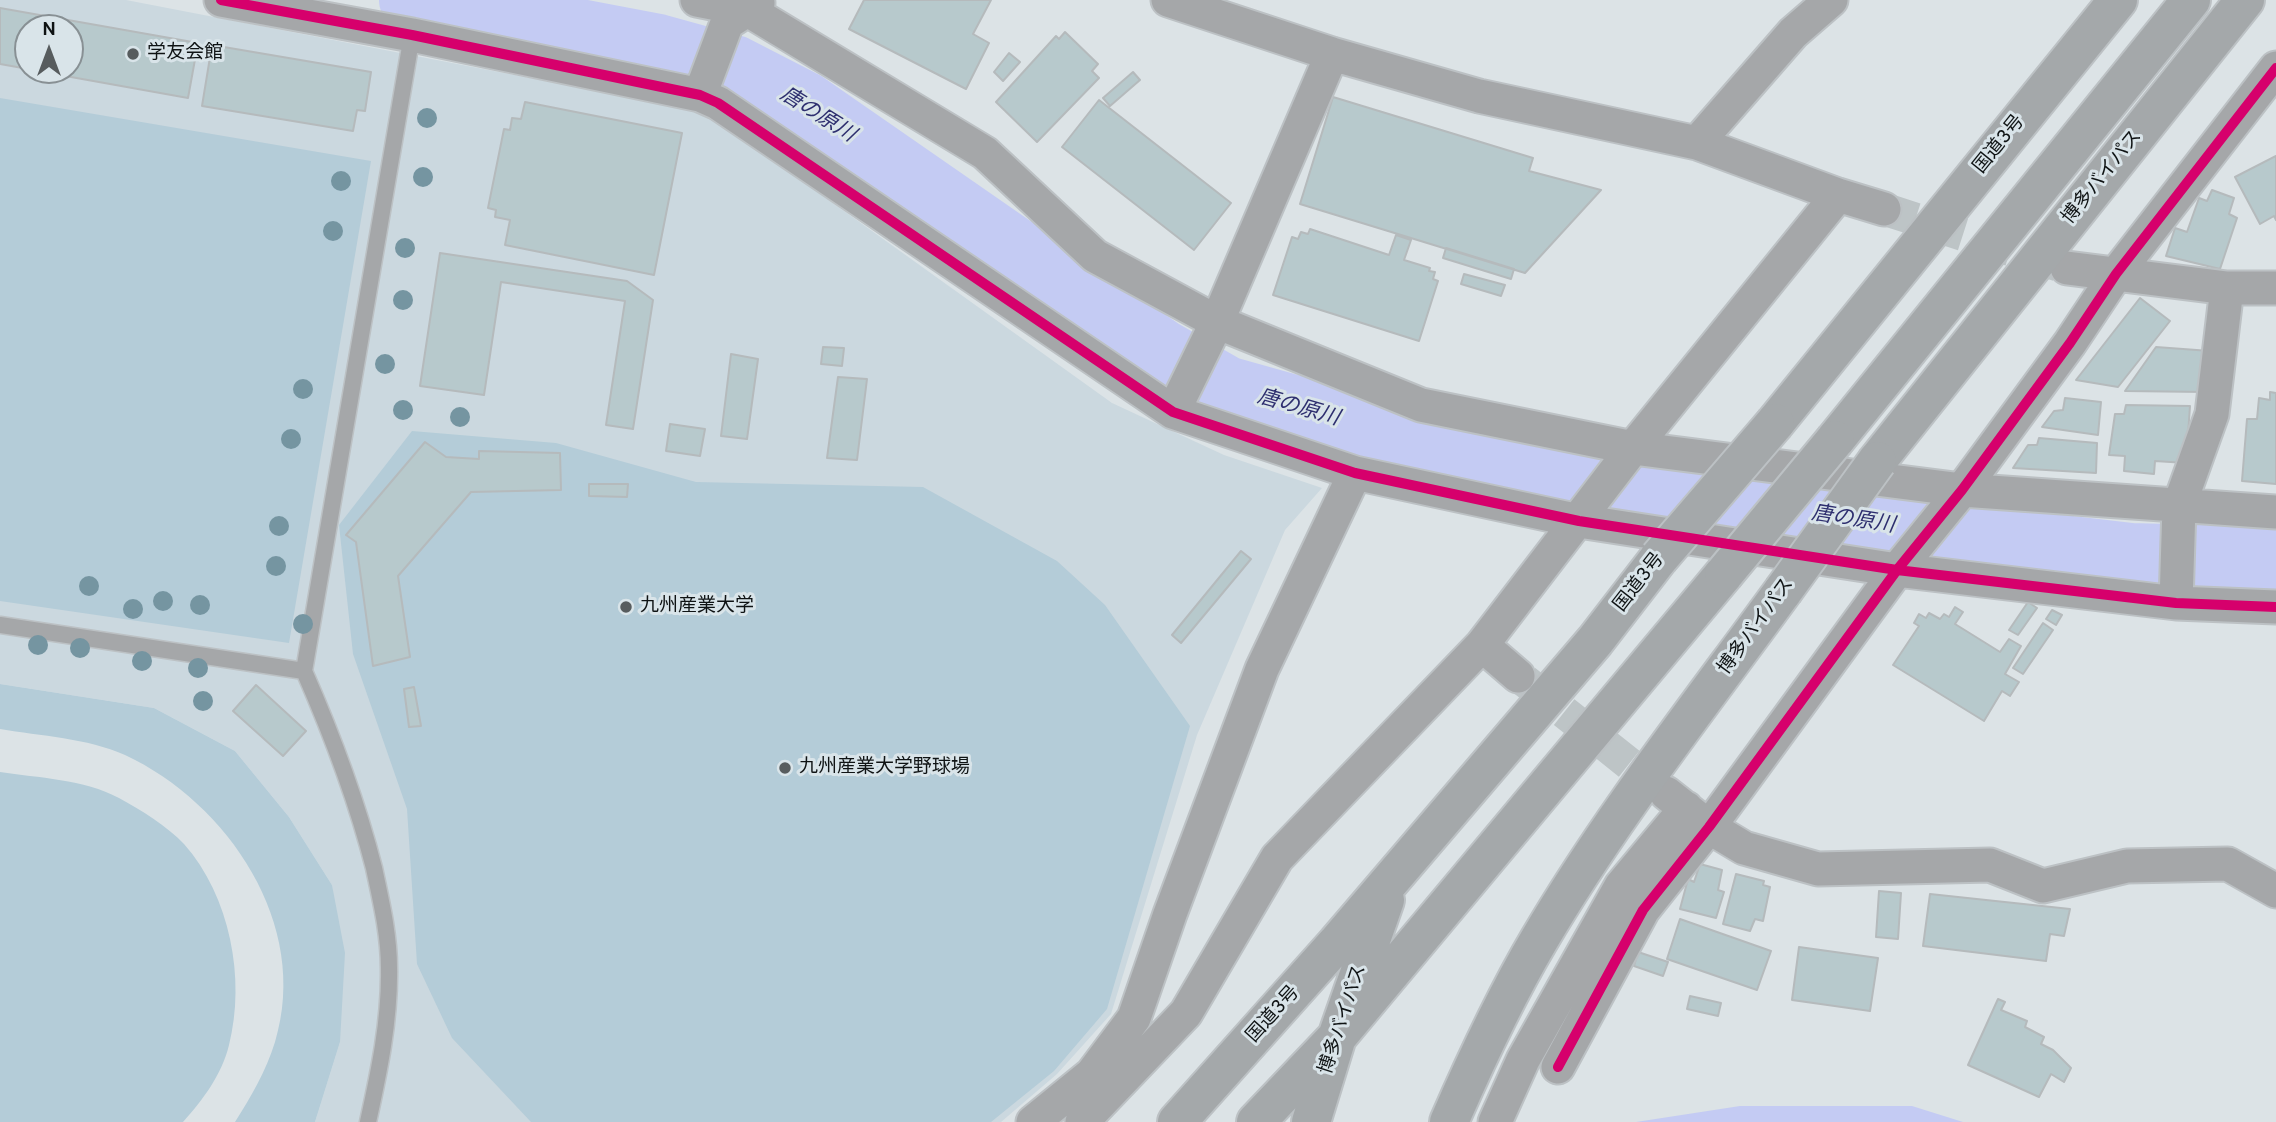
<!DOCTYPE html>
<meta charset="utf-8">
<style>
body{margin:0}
#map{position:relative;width:2276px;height:1122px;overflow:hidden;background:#dce3e6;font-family:Overpass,sans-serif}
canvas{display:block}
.north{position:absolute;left:14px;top:14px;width:70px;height:70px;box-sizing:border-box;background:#d9e4e9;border:2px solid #889094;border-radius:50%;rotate:0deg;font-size:19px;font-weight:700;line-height:28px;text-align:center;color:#0f1314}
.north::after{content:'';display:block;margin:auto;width:24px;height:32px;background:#575c5e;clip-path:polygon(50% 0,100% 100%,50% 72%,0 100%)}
</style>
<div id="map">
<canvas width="2276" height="1122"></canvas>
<div class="north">N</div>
</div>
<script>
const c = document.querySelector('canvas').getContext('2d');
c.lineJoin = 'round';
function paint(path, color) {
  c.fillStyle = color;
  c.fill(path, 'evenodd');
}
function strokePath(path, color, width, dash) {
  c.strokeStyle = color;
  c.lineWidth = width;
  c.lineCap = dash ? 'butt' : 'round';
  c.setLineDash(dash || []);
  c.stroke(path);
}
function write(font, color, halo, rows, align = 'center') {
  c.font = font + ' Overpass,"Noto Sans JP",sans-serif';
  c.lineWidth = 6;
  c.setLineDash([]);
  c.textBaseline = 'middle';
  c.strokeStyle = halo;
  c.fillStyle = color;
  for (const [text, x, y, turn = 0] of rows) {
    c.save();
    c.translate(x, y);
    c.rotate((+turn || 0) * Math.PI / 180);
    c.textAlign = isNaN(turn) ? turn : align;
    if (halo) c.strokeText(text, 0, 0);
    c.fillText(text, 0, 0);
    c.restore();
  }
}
const built = new Path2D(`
 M0,0h126l580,112 406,291 112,52 98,33 -37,42 -88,205 -86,279 -54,60 -56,48h-686l25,-80 -8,-157 -43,-68 -54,-66 -81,-43 -154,-24zM28,28h42v42h-42z`);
const green = new Path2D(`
 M0,98l371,63 -82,482 -289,-42z
 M412,431l144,12 140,39 227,5 134,74 48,44 85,121 -83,283 -53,62 -63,51h-460l-79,-84 -35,-74 -10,-155 -54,-155 -14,-129z
 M0,684l154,24 81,43 54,66 43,68 13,68 -5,89 -25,80h-80c16,-25 31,-51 40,-80 36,-117 -47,-239 -150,-287 -38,-17 -84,-19 -125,-26z
 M0,772c38,6 84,7 119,26 22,12 48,28 65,46 46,52 62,135 45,201 -7,29 -26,55 -46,77h-183z`);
const water = new Path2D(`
 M1740,1106h172l51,16h-327z`);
const river = new Path2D(`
 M412,0l246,47 76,21 70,36 359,249 63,36 285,80 398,61 222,26 145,4`);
const building = new Path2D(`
 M864,0h127l-18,34 16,9 -23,46 -117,-60z
 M0,8l198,35 -10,55 -156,-28h38v-42h-42v41l-28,-5z
 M1065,32l33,32 -6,7 7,7 -62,64 -41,-40 60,-66 3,3z
 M212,45l159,27 -6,39 -8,-1 -4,21 -151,-25z
 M1009,53l11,9 -17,19 -9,-9z
 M1133,72l7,8 -30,26 -7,-8z
 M1333,97l200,61 -4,13 72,19 -76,83 -225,-69z
 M1099,100l132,103 -37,47 -132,-103z
 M525,102l157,31 -28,142 -149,-30 5,-25 -15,-3 1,-7 -8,-2 16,-79 6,1 2,-12 9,1z
 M2276,156v64l-2,-4 -14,8 -25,-47z
 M2212,190l22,8 -5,16 8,4 -17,51 -54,-13 9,-28 12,4 12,-34 8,3z
 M1310,229l79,26 7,-20 15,5 -7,20 26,8 -1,3 6,1 -2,7 5,2 -19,60 -146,-46 19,-58 6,2 3,-7 7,2z
 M1446,248l68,21 -3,10 -68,-21z
 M440,253l187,28 26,19 -20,129 -27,-4 19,-124 -124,-19 -17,113 -64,-9z
 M1464,274l41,11 -4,11 -40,-12z
 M2140,298l30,23 -52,66 -42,-7z
 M823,347l21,1 -2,18 -21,-2z
 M2156,347l54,4 -5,41 -80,-1z
 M731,354l27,5 -11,80 -26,-3z
 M838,377l29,2 -10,81 -30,-2z
 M2270,392l6,1v91l-34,-3 5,-62h10l2,-21 11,2z
 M2065,398l36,4 -3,33 -56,-8 12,-16 9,-1z
 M2126,405l64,1 -4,57 -31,-2 -1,13 -30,-3 1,-15 -16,-1 6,-41h9z
 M670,424l35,5 -5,27 -34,-5z
 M2039,438l58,5 -1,30 -83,-5 15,-23h9z
 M425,442l21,15 33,2v-8l81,2 1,37 -90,2 -73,84 12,81 -37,9 -17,-124 -10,-7z
 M589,484h39l-1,13 -38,-1z
 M1241,551l10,8 -70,84 -9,-8z
 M2028,602l9,6 -19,27 -9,-5z
 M1955,607l8,5 -8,12 45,28 9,-13 12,7 -16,28 14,8 -9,14 -8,-5 -18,30 -91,-56 26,-39 -5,-3 5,-9 7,4 3,-5 11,6 4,-5 5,3z
 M2052,610l10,5 -6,10 -10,-6z
 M2043,623l10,7 -30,44 -10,-6z
 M256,685l50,46 -23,25 -50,-45z
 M414,687l7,39 -12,1 -5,-38z
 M1700,864l22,6 -4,20 6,2 -8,26 -36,-9 8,-30 6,3z
 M1736,874l28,7 -1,4 7,2 -7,34 -8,-2 -5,12 -27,-7z
 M1879,891l22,2 -3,46 -22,-2z
 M1930,894l140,15 -6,27 -14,-2 -4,27 -123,-15z
 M1680,919l91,32 -14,39 -90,-31z
 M1799,947l79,11 -8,53 -78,-11z
 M1638,952l30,10 -5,14 -29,-10z
 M1690,996l31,7 -3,13 -31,-7z
 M1998,999l7,3 -4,8 26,11 -2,6 19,10 -3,7 12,6 18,18 -7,14 -13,-8 -12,23 -71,-32z`);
const minorTunnel = new Path2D(`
 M1884,209l177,57
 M1525,681l141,112`);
const service = new Path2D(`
 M0,625l304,46
 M368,1122c11,-50 22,-102 21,-154 0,-34 -8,-67 -15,-100 -18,-70 -41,-131 -70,-197l108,-636`);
const minor = new Path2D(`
 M221,0l191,35 288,60 18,8 455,309 182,61 224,48 318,49 279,33 100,4
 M697,0l51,10 237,143 110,103 122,66 204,83 212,43 329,42 314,22
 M1168,0l164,54 147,42 218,47 141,52 46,14
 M700,95l27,-72 31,-20
 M1697,143l96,-110 38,-33
 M2067,268l160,20h49
 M1173,412l44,-90 115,-268
 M2176,603l3,-97 33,-92 15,-126
 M1482,645l36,31
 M1666,793l43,34 35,21 74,21 172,-4 53,21 84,-20 101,-2 48,27
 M1558,1067l85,-157 66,-83 188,-257 65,-80 108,-147 46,-69 160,-206
 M1033,1122l59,-48 42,-56 36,-104 92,-245 93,-196
 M1082,1122l104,-109 91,-155 205,-213 151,-197 205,-253
 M1495,1122l28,-62 98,-174 65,-78`);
const trunk = new Path2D(`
 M1775,423l343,-423
 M1835,440l356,-440
 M1877,461l368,-461
 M1177,1122l160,-179 258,-302 64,-83
 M1256,1122l81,-85 387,-463
 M1311,1122l26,-85 48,-137
 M1449,1122c27,-62 55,-123 90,-182 71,-121 161,-235 244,-349`);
const trunkBridge = new Path2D(`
 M1659,558l116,-135
 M1724,574l111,-134
 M1783,591l94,-130`);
const cycleway = new Path2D(`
 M221,0l191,35 288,60 18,8 455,309 182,61 224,48 318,49 279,33 100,4
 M1558,1067l85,-157 66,-83 188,-257 65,-80 108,-147 46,-69 160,-206`);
const trees = [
 [427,118],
 [423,177],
 [341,181],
 [333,231],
 [405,248],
 [403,300],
 [385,364],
 [303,389],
 [403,410],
 [460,417],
 [291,439],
 [279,526],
 [276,566],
 [89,586],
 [163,601],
 [200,605],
 [133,609],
 [303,624],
 [38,645],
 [80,648],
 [142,661],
 [198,668],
 [203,701]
];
const markers = [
 [133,54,7,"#575c5e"],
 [626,607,7,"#575c5e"],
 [785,768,7,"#575c5e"]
];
const poiNames = [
 ["学友会館",147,54],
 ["九州産業大学",640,607],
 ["九州産業大学野球場",799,768]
];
const streetNames = [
 ["国道3号",2000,145,-51],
 ["博多バイパス",2103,178,-51],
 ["国道3号",1640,583,-52],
 ["博多バイパス",1757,627,-54],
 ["国道3号",1274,1015,-48],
 ["博多バイパス",1344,1020,-72]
];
const waterNames = [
 ["唐の原川",817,116,32],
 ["唐の原川",1298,409,16],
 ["唐の原川",1853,521,9]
];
paint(built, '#cbd8df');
paint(green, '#b4ccd8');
paint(water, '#c4cbf3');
strokePath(river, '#c4cbf3', 66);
paint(building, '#b7c9cc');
strokePath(building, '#b5babc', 2);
strokePath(minorTunnel, '#bdc4c6', 33, [33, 17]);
strokePath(service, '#bcc1c4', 19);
strokePath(minor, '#bcc1c4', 37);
strokePath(trunk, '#bcc1c4', 42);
strokePath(service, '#a5a7a9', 16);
strokePath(minor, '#a5a7a9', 33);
strokePath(trunk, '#a4a8aa', 38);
strokePath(trunkBridge, '#bcc1c4', 42, []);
strokePath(trunkBridge, '#a4a8aa', 38);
strokePath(cycleway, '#d6006c', 10);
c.fillStyle = '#7595a1';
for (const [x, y] of trees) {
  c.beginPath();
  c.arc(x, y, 10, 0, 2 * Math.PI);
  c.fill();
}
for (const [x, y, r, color] of markers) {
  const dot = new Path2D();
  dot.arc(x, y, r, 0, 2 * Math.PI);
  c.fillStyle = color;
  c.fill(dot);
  strokePath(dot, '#d9e4e9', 2.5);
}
write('19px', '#0f1314', '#d9e4e9', poiNames, 'left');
write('19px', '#0f1314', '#d9e4e9', streetNames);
write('italic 21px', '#2e2f6f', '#d9e4e9', waterNames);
</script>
